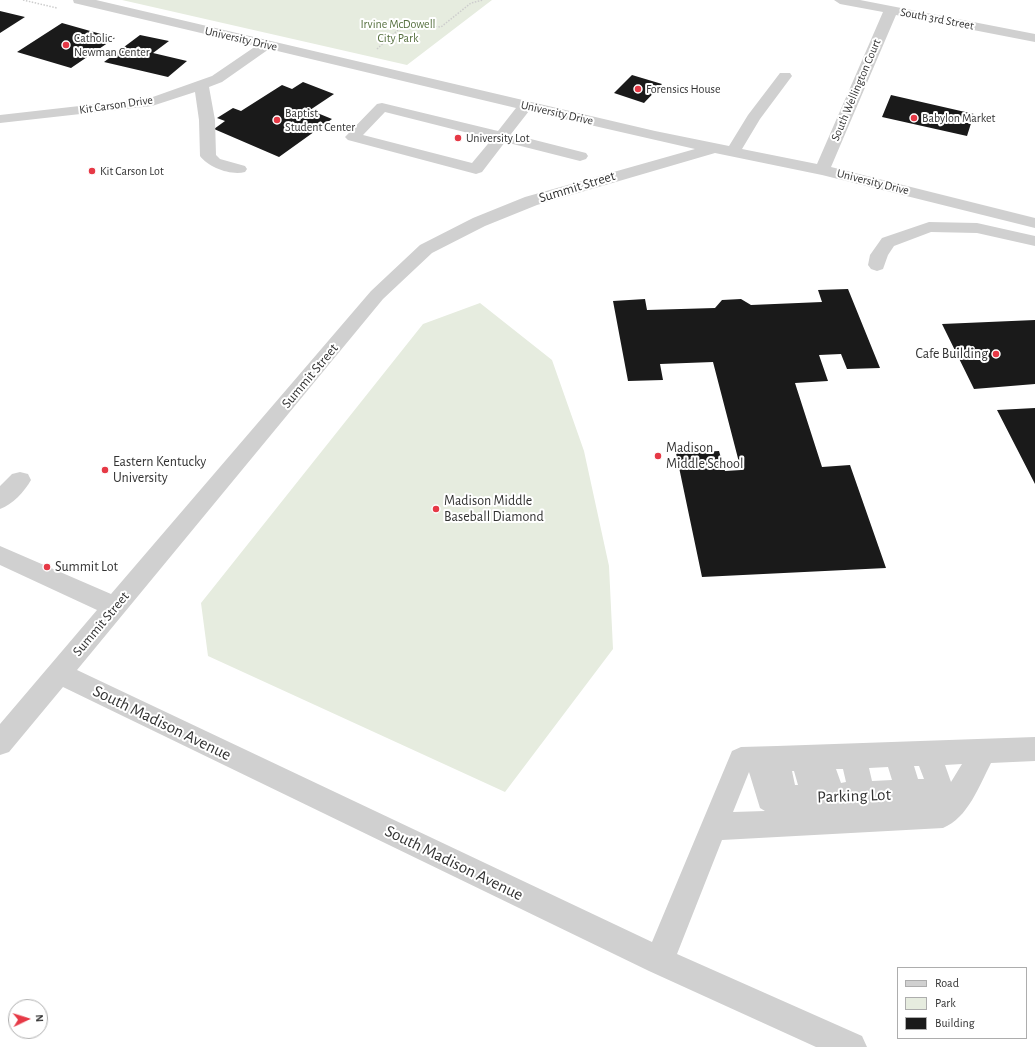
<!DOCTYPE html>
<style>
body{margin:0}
#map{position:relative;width:1035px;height:1047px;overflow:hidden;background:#fff;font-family:"Alegreya Sans",sans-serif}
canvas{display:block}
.legend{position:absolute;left:897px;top:967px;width:130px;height:72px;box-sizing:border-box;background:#fff;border:1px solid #adadad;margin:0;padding:5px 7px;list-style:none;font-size:12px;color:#333}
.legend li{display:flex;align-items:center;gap:8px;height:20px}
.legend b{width:20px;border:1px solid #adadad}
.north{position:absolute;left:8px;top:999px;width:40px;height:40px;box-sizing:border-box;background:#fff;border:1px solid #adadad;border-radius:50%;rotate:86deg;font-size:11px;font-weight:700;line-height:16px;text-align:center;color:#333}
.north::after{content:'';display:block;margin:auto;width:14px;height:18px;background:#e63946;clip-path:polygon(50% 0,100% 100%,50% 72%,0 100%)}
</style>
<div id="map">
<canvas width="1035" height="1047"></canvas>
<ul class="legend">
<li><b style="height:5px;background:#d0d0d0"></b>Road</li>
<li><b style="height:11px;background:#e6ecdf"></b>Park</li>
<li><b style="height:11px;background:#1a1a1a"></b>Building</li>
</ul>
<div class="north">N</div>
</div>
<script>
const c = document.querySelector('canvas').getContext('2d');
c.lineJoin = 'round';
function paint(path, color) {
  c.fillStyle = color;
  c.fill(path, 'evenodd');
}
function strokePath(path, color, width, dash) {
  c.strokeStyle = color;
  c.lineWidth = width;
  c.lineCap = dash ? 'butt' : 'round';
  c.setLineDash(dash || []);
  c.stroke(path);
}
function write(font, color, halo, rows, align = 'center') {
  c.font = font + ' "Alegreya Sans",sans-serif';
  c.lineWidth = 4;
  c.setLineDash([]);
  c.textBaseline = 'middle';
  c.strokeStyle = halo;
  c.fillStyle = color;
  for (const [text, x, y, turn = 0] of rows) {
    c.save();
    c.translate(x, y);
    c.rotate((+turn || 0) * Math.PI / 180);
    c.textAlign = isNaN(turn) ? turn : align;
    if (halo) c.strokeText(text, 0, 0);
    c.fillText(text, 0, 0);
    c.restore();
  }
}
const green = new Path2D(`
 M122,0h370l-85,65z
 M480,303l72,57 32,91 25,115 4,83 -108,143 -297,-136 -7,-53 222,-279z`);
const building = new Path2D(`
 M0,11l25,6 -25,16z
 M62,23l53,15 -44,30 -54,-16z
 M140,35l29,6 -16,12 34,8 -19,16 -64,-15z
 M632,75l30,9 -18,19 -30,-10z
 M303,82l31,12 -24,16 22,9 -53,38 -65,-28 11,-8 -8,-3 16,-10 8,3 41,-26 10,4z
 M891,95l83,19 -7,22 -85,-19z
 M848,289l32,79 -33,1 -6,-15 -22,1 9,26 -33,2 27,84 28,-2 36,103 -184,9 -26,-124 43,-2 6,20 16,-1 -28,-108 -53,2 3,16 -35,1 -15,-80 32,-2 2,11 68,-2 7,-8 19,-1 10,6 71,-3 -4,-12z
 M1035,320v64l-61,5 -32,-65z
 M1035,408v76l-38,-74z`);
const path = new Path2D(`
 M23,0l34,8
 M377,49l21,-19 31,-4 12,1 30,-24 12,-3`);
const minor = new Path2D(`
 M73,0h23l559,131 74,15 19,-31 32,-42h10l2,3 -32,43 -18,30 75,15 66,-152 -43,-8 -6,-4h26l175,34v8l-139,-27 -65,152 204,51v10l-213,-53 -107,-22 -178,52 -52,21 -53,27 -49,46 -306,371 575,272 80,-191 9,-4 36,-1 258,-9v24l-44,2c-12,23 -23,55 -48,65l-221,12 -45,114 185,82 5,11h-51l-167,-76 -586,-284 -54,65 -9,3v-31l97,-114 -97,-45v-19l111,48 260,-303 49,-46 53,-27 52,-21 170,-48 -166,-38 -18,23 75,19 2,3 -2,3 -6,2 -75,-19 -23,30 -6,2 -128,-34 -3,-3 32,-33 5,-1 116,28 18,-23 -247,-59 -47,33 -13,5 6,33 1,35 4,4 25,7 2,3 -2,3c-14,4 -37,-5 -45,-16l-1,-36 -4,-28 -43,14 -152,17v-8l150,-17 62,-22 44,-30 -182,-43zM385,112l107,27 -20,24 -109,-28zM962,764l-11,18 -6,-17zM914,766h5l5,13h-6zM888,767l4,13 -20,1 -3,-13zM836,769h7l3,13 -5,1zM792,771h2l4,14h-3zM749,772l11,36 5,3 -32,1z
 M929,222l48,1 58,13v10l-58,-13 -46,-1 -37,14 -6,9 -5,14 -6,2 -6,-2 -3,-4 2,-10 12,-17z
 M20,472l8,2 3,6c-6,11 -19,25 -31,29v-23l12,-12z`);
const markers = [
 [66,45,4,"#e63946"],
 [638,89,4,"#e63946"],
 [914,118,4,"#e63946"],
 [277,120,4,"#e63946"],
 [458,138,4,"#e63946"],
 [92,171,4,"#e63946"],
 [996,354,4,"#e63946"],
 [658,456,4,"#e63946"],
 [105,470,4,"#e63946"],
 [436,509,4,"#e63946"],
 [47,567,4,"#e63946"]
];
const farStreetnames = [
 ["South 3rd Street",937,19,11],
 ["University Drive",241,39,13],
 ["South Wellington Court",856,90,-67],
 ["Kit Carson Drive",116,105,-8],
 ["University Drive",557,113,13],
 ["University Drive",873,182,14]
];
const farParknames = [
 ["Irvine McDowell",398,24],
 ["City Park",398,38]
];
const farPoinames = [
 ["Catholic",74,38],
 ["Newman Center",74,52],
 ["Forensics House",646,89],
 ["Baptist",285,113],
 ["Student Center",285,127],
 ["Babylon Market",922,118],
 ["University Lot",466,138],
 ["Kit Carson Lot",100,171]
];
const streetNames = [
 ["Summit Street",577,187,-17],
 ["Summit Street",310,376,-50],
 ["Summit Street",101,624,-50]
];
const poiNames = [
 ["Cafe Building",988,354,"right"],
 ["Madison",666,448],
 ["Middle School",666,464],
 ["Eastern Kentucky",113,462],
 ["University",113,478],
 ["Madison Middle",444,501],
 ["Baseball Diamond",444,517],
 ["Summit Lot",55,567]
];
const nearStreetnames = [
 ["South Madison Avenue",162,723,26],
 ["Parking Lot",854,796,-2],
 ["South Madison Avenue",454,863,26]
];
paint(green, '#e6ecdf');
paint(building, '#1a1a1a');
strokePath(path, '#cdcdcd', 1.5, [1.5, 1.5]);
paint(minor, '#d0d0d0');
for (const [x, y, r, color] of markers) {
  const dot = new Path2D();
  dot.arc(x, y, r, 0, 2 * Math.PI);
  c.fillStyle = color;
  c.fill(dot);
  strokePath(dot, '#fff', 1.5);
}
write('12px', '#333', '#fff', farStreetnames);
write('12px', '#56703f', '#fff', farParknames);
write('12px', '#333', '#fff', farPoinames, 'left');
write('14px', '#333', '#fff', streetNames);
write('14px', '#333', '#fff', poiNames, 'left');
write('17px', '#333', '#fff', nearStreetnames);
</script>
